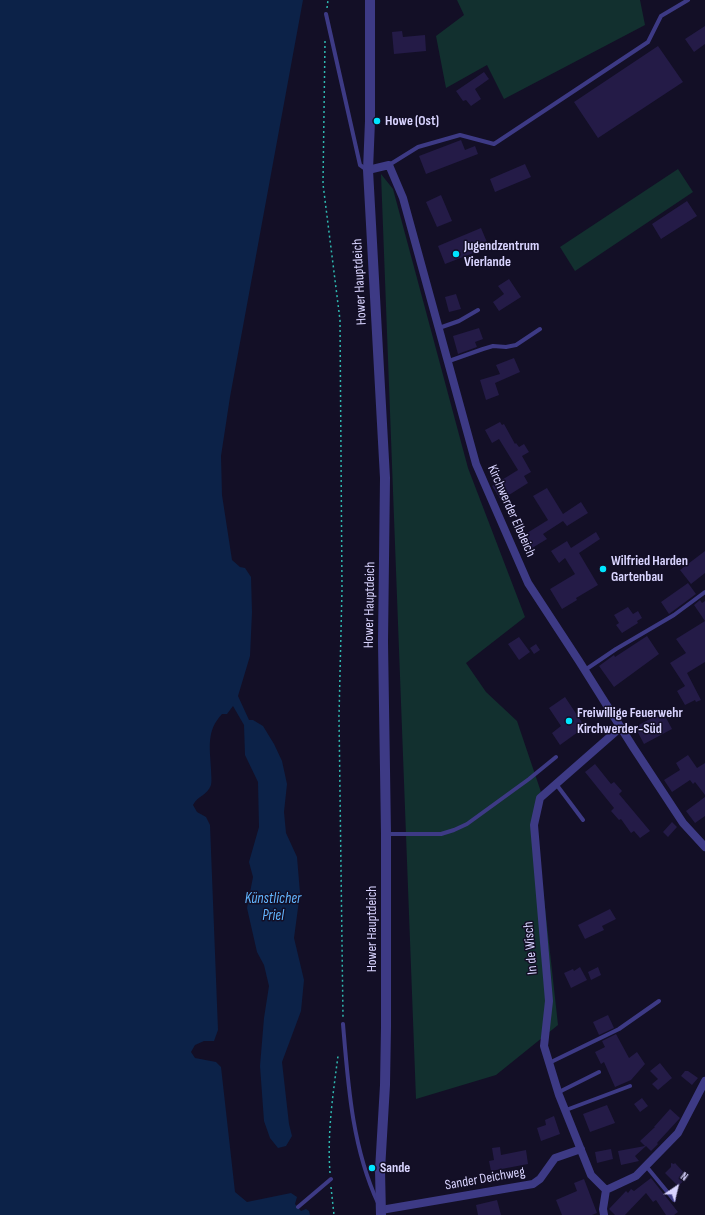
<!DOCTYPE html>
<meta charset="utf-8">
<style>
body{margin:0}
#map{position:relative;width:705px;height:1215px;overflow:hidden;background:#130f26;font-family:"Sofia Sans Condensed",sans-serif}
canvas{display:block}
.north{position:absolute;left:657px;top:1167px;width:40px;height:40px;-webkit-text-stroke:3px #130f26;paint-order:stroke;rotate:35deg;font-size:11px;font-weight:700;line-height:16px;text-align:center;color:#d9d4ff}
.north::after{content:'';display:block;margin:auto;width:14px;height:18px;background:#d9d4ff;clip-path:polygon(50% 0,100% 100%,50% 72%,0 100%)}
</style>
<div id="map">
<canvas width="705" height="1215"></canvas>
<div class="north">N</div>
</div>
<script>
const c = document.querySelector('canvas').getContext('2d');
c.lineJoin = 'round';
function paint(path, color) {
  c.fillStyle = color;
  c.fill(path, 'evenodd');
}
function strokePath(path, color, width, dash) {
  c.strokeStyle = color;
  c.lineWidth = width;
  c.lineCap = dash ? 'butt' : 'round';
  c.setLineDash(dash || []);
  c.stroke(path);
}
function write(font, color, halo, rows, align = 'center') {
  c.font = font + ' "Sofia Sans Condensed",sans-serif';
  c.lineWidth = 3;
  c.setLineDash([]);
  c.textBaseline = 'middle';
  c.strokeStyle = halo;
  c.fillStyle = color;
  for (const [text, x, y, turn = 0] of rows) {
    c.save();
    c.translate(x, y);
    c.rotate((+turn || 0) * Math.PI / 180);
    c.textAlign = isNaN(turn) ? turn : align;
    if (halo) c.strokeText(text, 0, 0);
    c.fillText(text, 0, 0);
    c.restore();
  }
}
const green = new Path2D(`
 M457,0h183l5,25 -141,74 -17,-34 -41,23 -10,-52 28,-21z
 M678,169l15,23 -118,79 -15,-24z
 M381,174l12,15 75,279 57,149 -59,46 20,29 31,29 24,71 -5,33 22,200 -62,50 -80,24z`);
const water = new Path2D(`
 M0,0h303l-73,397 -9,59 1,39 10,65 8,7 5,1 6,9 1,35 -2,44 -12,40 11,24h4l10,6 11,18 8,17 5,23 -3,28 2,21 11,24 3,36 -6,45 10,42 -3,31 -19,51 7,62 3,12 -6,10 -8,2 -8,-10 -6,-17 -4,-55 4,-48 5,-32 -5,-21 -7,-13 -10,-44 6,-31 -4,-15 10,-35 -1,-45 -13,-27 -1,-30 -11,-19 -6,8h-5c-16,17 -12,34 -11,55 0,5 1,11 0,16 -4,11 -13,10 -18,20l4,7 9,5 4,8 8,205 -4,11h-10l-9,4 -4,7 4,6 21,4 5,5 14,125 12,10 44,-9 6,4 -2,7 6,7 5,-2 3,2 1,4h-310z`);
const building = new Path2D(`
 M705,26v18l-11,8 -9,-13z
 M402,31l1,6 22,-2 1,16 -32,3 -2,-22z
 M658,46l25,36 -85,56 -24,-36z
 M484,72l5,7 -14,10 6,10 -10,7 -5,-6 -3,1 -7,-10z
 M461,140l4,10 10,-4 3,8 -52,20 -7,-18z
 M525,164l6,13 -36,15 -5,-13z
 M441,195l11,26 -15,6 -11,-25z
 M687,201l10,15 -36,23 -9,-15z
 M481,228l8,19 -44,17 -7,-18z
 M509,279l12,18 -22,14 -6,-9 11,-8 -6,-8z
 M456,294l5,15 -12,3 -4,-15z
 M479,328l4,11 -8,3 2,5 -19,7 -5,-18z
 M514,358l6,14 -25,11 4,12 -13,5 -6,-20 20,-6 -4,-9z
 M500,422l2,3 2,-1 11,20 1,-1 3,4 5,-3 5,8 -7,4 9,16 -7,4 4,7 -27,17 -9,-14 26,-16 -19,-31 -7,4 -7,-13z
 M547,488l16,26 18,-12 7,11 -21,13 -4,-5 -20,13 4,5 -20,12 -8,-13 29,-18 -15,-24z
 M596,532l4,7 -21,14 19,32 -22,13 1,2 -15,9 -12,-20 25,-15 -10,-16 -6,5 -8,-12 16,-10 4,7z
 M705,551v22l-14,11 -11,-14z
 M688,583l8,11 -27,20 -8,-12z
 M700,600l2,3 3,-2v61l-18,11 14,27 -5,2 -1,-2 -10,5 -8,-14 8,-5 -15,-23 16,-10 -10,-14 29,-18 -11,-16z
 M628,607l5,7 5,-3 4,7 -5,3 1,2 -16,10 -6,-8 3,-2 -5,-8z
 M647,636l12,18 -45,33 -15,-21 15,-11 1,2z
 M519,637l11,15 -11,8 -11,-16z
 M536,644l4,6 -6,4 -4,-6z
 M565,697l20,30 -25,18 -8,-12 9,-7 -12,-18z
 M663,712l9,17 -28,15 -9,-17z
 M688,755l9,13 8,-5v32l-10,-13 -2,2 -3,-4 -18,12 -8,-12 16,-10 -4,-7z
 M595,764l16,20 3,-2 8,9 -3,3 31,37 -10,7 -6,-7 -3,2 -10,-14 -2,1 -8,-9 3,-3 -29,-36z
 M705,797v19l-10,7 -9,-12z
 M672,822l5,5 -9,10 -5,-5z
 M610,909l6,10 -14,7 2,4 -19,9 -7,-14z
 M580,967l7,13 -16,8 -7,-15 9,-4 1,2z
 M598,967l3,8 -10,5 -3,-8z
 M608,1015l6,13 -15,7 -6,-13z
 M616,1034l13,24 8,-6 8,12 -14,16 -16,7 -11,-25 -3,2 -6,-12 10,-5 -3,-6z
 M660,1063l12,15 -14,12 -6,-6 6,-5 -8,-8z
 M685,1071h3l10,7 -6,7 -11,-9z
 M642,1098l6,8 -8,6 -6,-8z
 M607,1105l8,18 -25,9 -7,-18z
 M670,1109l10,9 -23,25 1,1 -7,7 -5,-5 -11,10 4,5 -18,4 -3,-14 27,-5 -5,-5 15,-14h-1z
 M554,1116l6,18 -19,7 -4,-13 9,-3 -1,-5z
 M500,1147l1,8 25,-5 2,14 -37,7 -2,-10 5,-1 -2,-12z
 M611,1149l2,10 -16,4 -2,-11z
 M671,1163l3,1 1,-1 13,14 -10,9 -13,-13 6,-6z
 M651,1178l27,34 -4,3h-8l-10,-15 -3,2 -7,-9 -21,22h-10l-6,-6 17,-18 2,2 3,-4 3,2z
 M584,1179l13,34 -5,2h-30l-6,-15 21,-9 -3,-8z
 M497,1200l4,15h-23l-2,-10z`);
const path = new Path2D(`
 M327,8l1,-8
 M325,41l-2,143 17,136 2,269 -3,127 4,302
 M330,1173c-3,-39 3,-79 8,-117
 M331,1187l3,28`);
const service = new Path2D(`
 M326,14l34,151 7,5
 M389,165l29,-18 42,-12 34,9 154,-102 13,-26 27,-16
 M439,328l20,-7 19,-11
 M449,361l34,-12 10,-3 13,1 10,-2 24,-16
 M585,670l31,-21 58,-34 31,-23
 M556,784l27,36
 M386,834h55l13,-4 13,-6 62,-45 27,-22
 M343,1024c5,60 9,123 35,179
 M549,1063l70,-34 40,-28
 M559,1092l40,-20
 M566,1110l64,-24
 M646,1166l28,34
 M298,1207l33,-28`);
const minor = new Path2D(`
 M368,170l21,-5 14,33 73,266 52,119 51,78 54,86 50,76 22,24
 M606,1190l-15,-15 -32,-80 -15,-49 5,-45 -15,-176 6,-27 81,-71
 M381,1210l152,-26 7,-5 15,-21 26,-9
 M604,1215l-1,-6 3,-19 30,-14 42,-43 27,-52`);
const tertiary = new Path2D(`
 M370,0v121l-2,49 17,308 -2,164 3,192v193l-1,58 -5,85 1,45`);
const markers = [
 [377,121,4,"#00e5ff"],
 [456,254,4,"#00e5ff"],
 [603,569,4,"#00e5ff"],
 [569,721,4,"#00e5ff"],
 [372,1168,4,"#00e5ff"]
];
const poiNames = [
 ["Howe (Ost)",385,121],
 ["Jugendzentrum",464,246],
 ["Vierlande",464,262],
 ["Wilfried Harden",611,561],
 ["Gartenbau",611,577],
 ["Freiwillige Feuerwehr",577,713],
 ["Kirchwerder-Süd",577,729],
 ["Sande",380,1168]
];
const streetNames = [
 ["Hower Hauptdeich",360,282,-93],
 ["Kirchwerder Elbdeich",511,511,66],
 ["Hower Hauptdeich",370,605,-89],
 ["Hower Hauptdeich",372,929,-90],
 ["In de Wisch",531,948,-95],
 ["Sander Deichweg",485,1179,-10]
];
const waterNames = [
 ["Künstlicher",273,899],
 ["Priel",273,916]
];
paint(green, '#12302f');
paint(water, '#0c2248');
paint(building, '#241b47');
strokePath(path, '#2fb8b0', 1.5, [2, 3]);
strokePath(service, '#3d3a85', 4);
strokePath(minor, '#3d3a85', 8);
strokePath(tertiary, '#3d3a85', 10);
for (const [x, y, r, color] of markers) {
  const dot = new Path2D();
  dot.arc(x, y, r, 0, 2 * Math.PI);
  c.fillStyle = color;
  c.fill(dot);
  strokePath(dot, '#130f26', 1.5);
}
write('bold 14px', '#d9d4ff', '#130f26', poiNames, 'left');
write('14px', '#d9d4ff', '#130f26', streetNames);
write('italic 15px', '#62b6ff', '#130f26', waterNames);
</script>
